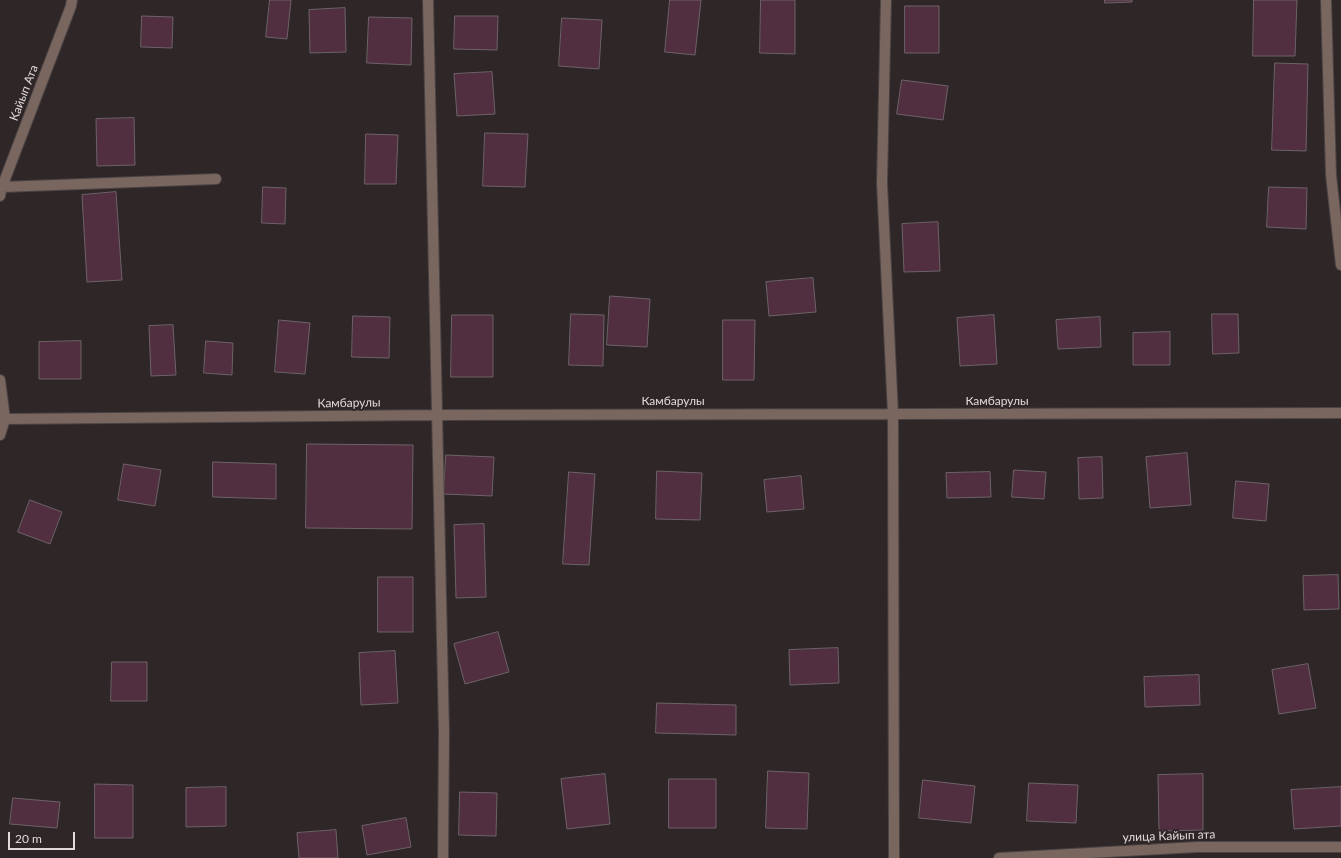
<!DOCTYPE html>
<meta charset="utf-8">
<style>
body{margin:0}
#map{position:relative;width:1341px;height:858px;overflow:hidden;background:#2f2627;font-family:Lato,sans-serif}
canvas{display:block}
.scale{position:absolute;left:8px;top:832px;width:67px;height:18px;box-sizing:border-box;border:2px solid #e0dada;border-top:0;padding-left:5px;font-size:12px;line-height:14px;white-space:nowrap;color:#e0dada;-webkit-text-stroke:3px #2f2627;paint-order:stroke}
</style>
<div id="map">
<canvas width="1341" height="858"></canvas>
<div class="scale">20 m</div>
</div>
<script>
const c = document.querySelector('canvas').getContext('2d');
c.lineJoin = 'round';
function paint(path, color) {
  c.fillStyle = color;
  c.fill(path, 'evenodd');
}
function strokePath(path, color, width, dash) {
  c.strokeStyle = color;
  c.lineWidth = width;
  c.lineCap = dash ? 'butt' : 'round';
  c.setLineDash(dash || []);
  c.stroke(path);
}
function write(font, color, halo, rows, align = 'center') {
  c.font = font + ' Lato,sans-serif';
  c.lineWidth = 4;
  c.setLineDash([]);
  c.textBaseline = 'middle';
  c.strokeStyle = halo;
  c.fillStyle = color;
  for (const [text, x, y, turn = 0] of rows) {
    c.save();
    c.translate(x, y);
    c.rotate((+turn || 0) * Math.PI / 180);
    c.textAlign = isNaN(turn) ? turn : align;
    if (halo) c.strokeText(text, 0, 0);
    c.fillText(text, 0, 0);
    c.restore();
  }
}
const building = new Path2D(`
 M270,0h21l-4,39 -21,-2z
 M670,0h31l-6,55 -30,-3z
 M761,0h34v54l-35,-1z
 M1105,0h27v2l-27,1z
 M1254,0h43l-2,56h-42z
 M905,6h34v47h-34z
 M345,8l1,44 -36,1 -1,-43z
 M142,16l31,1 -1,31 -31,-1z
 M455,16h43l-1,34 -43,-1z
 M369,17l43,1 -1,47 -44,-2z
 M562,18l40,2 -3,49 -40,-3z
 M1275,63l33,1 -2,87 -34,-1z
 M492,72l3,42 -38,2 -3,-42z
 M902,80l46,6 -5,34 -46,-6z
 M134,118l1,47 -38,1 -1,-47z
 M485,133l43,1 -3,53 -42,-1z
 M366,134l32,1 -2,49h-31z
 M263,187l23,1 -1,36 -23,-1z
 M1269,187l38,1 -1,41 -39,-2z
 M116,192l6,88 -35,2 -5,-87z
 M938,222l2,49 -36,1 -2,-48z
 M813,278l3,34 -47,4 -3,-34z
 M610,296l40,3 -3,48 -40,-2z
 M571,314l33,1 -1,51 -34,-1z
 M1212,314h26l1,39 -26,1z
 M452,315h41v62h-42z
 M994,315l3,49 -37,2 -3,-48z
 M353,316l37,1 -1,41 -37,-1z
 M1100,317l1,30 -43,2 -2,-29z
 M279,320l31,3 -5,51 -30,-2z
 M723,320h32l-1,60h-31z
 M173,325l3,50 -25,1 -2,-50z
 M1170,332v33h-37v-32z
 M81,341v38h-42v-37z
 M206,341l27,2 -1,32 -28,-2z
 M307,444l106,1 -1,84 -106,-1z
 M1187,453l4,52 -41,3 -4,-51z
 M446,455l48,2 -2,39 -48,-2z
 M1102,457l1,41 -24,1 -1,-41z
 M213,462l63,2v35l-63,-2z
 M124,464l37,6 -6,36 -37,-6z
 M1014,470l32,2 -2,27 -32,-2z
 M657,471l45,2 -2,47 -44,-1z
 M569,472l26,2 -6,91 -26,-1z
 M990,472l1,25 -44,1 -1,-25z
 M801,476l3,33 -37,3 -3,-32z
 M1236,481l33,3 -3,37 -33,-3z
 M30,500l32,12 -12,32 -32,-12z
 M484,524l2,73 -30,1 -2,-73z
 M1338,575l1,34 -35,1 -1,-34z
 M378,577h35v55h-35z
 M498,632l11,40 -44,12 -11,-40z
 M838,648l1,35 -49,2 -1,-35z
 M395,651l3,52 -37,2 -2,-52z
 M112,662h35v39h-36z
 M1308,664l8,44 -37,6 -7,-44z
 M1199,675l1,30 -55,2 -1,-30z
 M657,703l79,2v30l-80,-2z
 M768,771l41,2 -2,56 -41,-1z
 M605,774l5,50 -43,5 -6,-50z
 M1203,774v56l-44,1 -1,-56z
 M669,779h47v49h-47z
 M923,780l52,6 -4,37 -52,-5z
 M1029,783l49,2 -2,38 -49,-2z
 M95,784l38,1v53h-38z
 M226,787v39l-40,1v-39z
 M1341,787v39l-47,3 -3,-39z
 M460,792l37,1 -1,43 -37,-1z
 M13,798l47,4 -3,26 -47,-4z
 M406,818l5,29 -44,8 -5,-29z
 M336,830l2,28h-39l-2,-25z`);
const minor = new Path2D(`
 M428,0l16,732 -1,126
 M886,0l-4,183 11,231 1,444
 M1326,0l5,175 10,90
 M2,187l214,-8
 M0,196l2,-9 69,-181 1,-6
 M0,380l5,39 -5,16
 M5,419l431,-4 905,-2
 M999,858l198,-11h144`);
const streetNames = [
 ["Кайып Ата",24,93,-69],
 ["Камбарулы",673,401],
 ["Камбарулы",997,401],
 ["Камбарулы",349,403,-1],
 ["улица Кайып ата",1169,836,-2]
];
paint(building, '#522e41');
strokePath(building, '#6c6367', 1);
strokePath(minor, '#4b4344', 12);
strokePath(minor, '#78665f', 10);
write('12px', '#e0dada', '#2f2627', streetNames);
</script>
